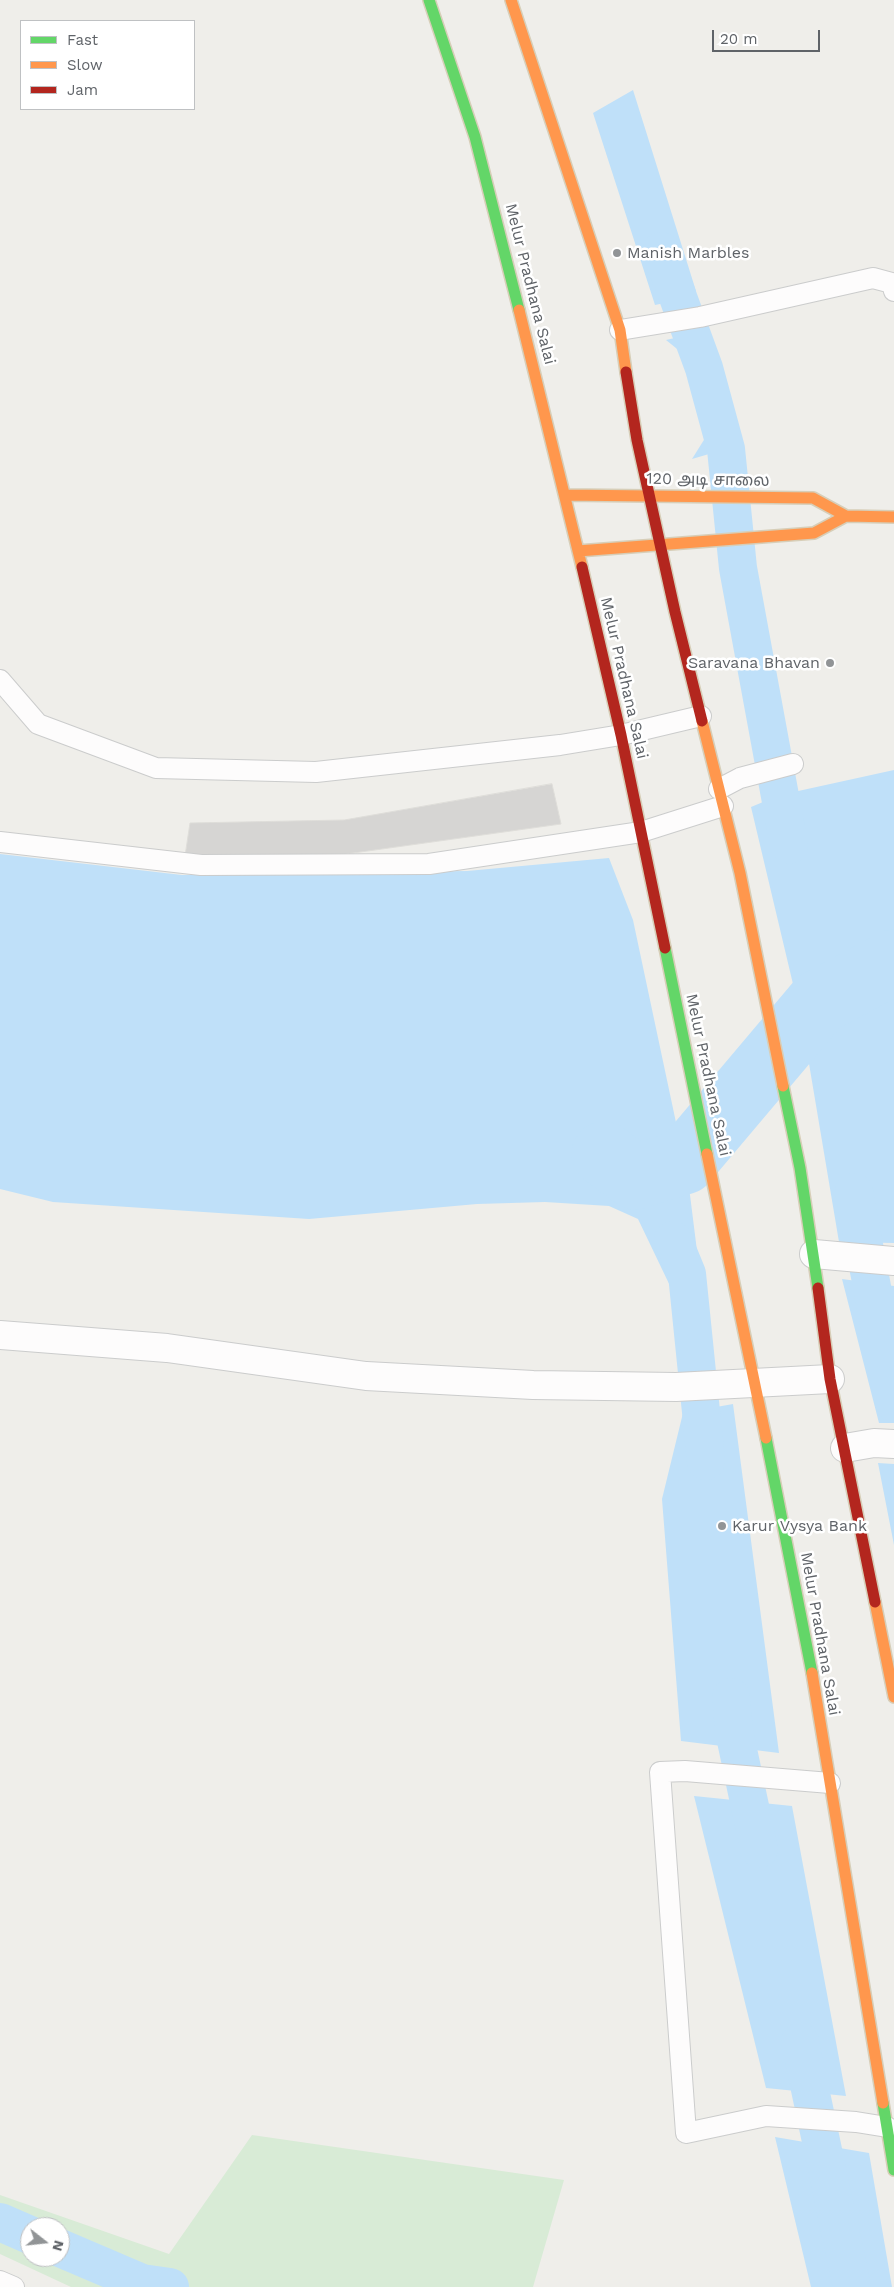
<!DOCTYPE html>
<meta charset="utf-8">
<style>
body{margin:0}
#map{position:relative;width:894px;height:2287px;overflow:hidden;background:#efeeea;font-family:"Work Sans",sans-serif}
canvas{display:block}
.legend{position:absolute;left:20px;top:20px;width:175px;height:90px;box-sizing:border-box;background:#fff;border:1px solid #bfc1c3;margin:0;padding:6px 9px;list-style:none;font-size:15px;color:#5f6368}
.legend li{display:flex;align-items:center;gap:10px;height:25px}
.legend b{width:25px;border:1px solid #bfc1c3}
.north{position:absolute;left:20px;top:2217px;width:50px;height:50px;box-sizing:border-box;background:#fff;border:1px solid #bfc1c3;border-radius:50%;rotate:106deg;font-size:14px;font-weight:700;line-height:20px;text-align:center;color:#5f6368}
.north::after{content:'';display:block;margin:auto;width:18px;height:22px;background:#919496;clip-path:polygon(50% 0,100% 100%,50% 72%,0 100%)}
.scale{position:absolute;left:712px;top:30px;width:108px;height:22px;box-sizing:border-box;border:2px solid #5f6368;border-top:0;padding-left:6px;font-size:15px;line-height:18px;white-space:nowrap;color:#5f6368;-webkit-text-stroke:4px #fff;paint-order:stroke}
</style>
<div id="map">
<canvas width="894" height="2287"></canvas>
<ul class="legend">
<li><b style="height:6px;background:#63d668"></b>Fast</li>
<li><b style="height:6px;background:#ff974d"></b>Slow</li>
<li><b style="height:6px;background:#b3261e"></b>Jam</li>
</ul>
<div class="north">N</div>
<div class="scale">20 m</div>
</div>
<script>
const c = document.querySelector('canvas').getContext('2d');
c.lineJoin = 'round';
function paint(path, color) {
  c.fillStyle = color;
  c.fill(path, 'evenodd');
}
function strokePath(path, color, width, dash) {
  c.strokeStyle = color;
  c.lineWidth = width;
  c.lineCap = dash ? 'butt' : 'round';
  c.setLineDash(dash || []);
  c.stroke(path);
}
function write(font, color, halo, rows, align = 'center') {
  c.font = font + ' "Work Sans","Noto Sans Tamil",sans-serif';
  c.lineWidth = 5;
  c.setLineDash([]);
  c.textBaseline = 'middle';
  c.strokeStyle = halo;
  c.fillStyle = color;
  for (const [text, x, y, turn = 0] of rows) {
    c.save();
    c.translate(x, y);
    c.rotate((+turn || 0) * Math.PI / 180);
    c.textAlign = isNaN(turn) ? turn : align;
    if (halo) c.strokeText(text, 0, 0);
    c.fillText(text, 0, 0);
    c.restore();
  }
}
const green = new Path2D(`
 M252,2135l312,45 -31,107h-462l-71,-33v-59l169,59zM30,2227h30v30h-30z`);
const water = new Path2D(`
 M633,90l63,201 -17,9 -24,5 -62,-192z
 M692,334l15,4 31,110 -12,1 -34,10 20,-32 -15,-62 -31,-25z
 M894,770v473l-55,-1 -37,-220 -51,-215 29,-12z
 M0,854l182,21 285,-4 142,-13 24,62 55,259 13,104 -12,6 -17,1 -34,-71 -29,-13 -64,-4 -68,2 -168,15 -256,-17 -53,-13z
 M842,1279l52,7v137h-15z
 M733,1404l46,349 -98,-12 -19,-242 21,-86z
 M878,1463l16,1v81z
 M694,1796l98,10 54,290 -80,-8z
 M775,2137l94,16 23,134h-81z`);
const canal = new Path2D(`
 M661,251l43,117 22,81 12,119 51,277
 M854,1192l40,211
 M673,1240l14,34 19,187
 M731,1697l3,34 25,118
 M800,2042l52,245
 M0,2222l30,13
 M60,2248l82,35 28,4`);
const river = new Path2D(`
 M604,1154l31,23 49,-15 135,-160 75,-40`);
const building = new Path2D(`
 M552,784l9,40 -215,30 -161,2 5,-33 154,-3z`);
const lane = new Path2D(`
 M620,330l80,-13 173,-39 19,5 2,8
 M0,680l38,44 118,44 160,4 244,-27 61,-10 80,-19
 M719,789l21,-11 53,-14
 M0,842l201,23 228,-1 212,-32 82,-26
 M830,1783l-145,-12 -25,1 26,361 80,-17 90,6 31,5
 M0,2281l14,6`);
const street = new Path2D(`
 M814,1254l80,7
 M0,1335l167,13 199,28 167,9 143,2 154,-8
 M845,1448l29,-5 20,1`);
const fast = new Path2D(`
 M429,0l46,137 44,173
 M665,948l42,206
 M783,1086l17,82 18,120
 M766,1438l46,235
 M883,2103l11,67`);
const slow = new Path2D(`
 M511,0l109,330 6,42
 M519,310l63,257
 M566,495l247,3 33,18 48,1
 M578,551l236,-18 32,-17
 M702,721l38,152 43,213
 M707,1154l59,284
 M875,1602l19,95
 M812,1673l71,430`);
const jam = new Path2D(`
 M626,372l11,68 38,172 27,109
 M582,567l39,168 44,213
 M818,1288l12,91 45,223`);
const markers = [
 [617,253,5,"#919496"],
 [830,663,5,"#919496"],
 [722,1526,5,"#919496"]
];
const poiNames = [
 ["Manish Marbles",627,253],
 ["Saravana Bhavan",820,663,"right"],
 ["Karur Vysya Bank",732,1526]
];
const streetNames = [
 ["Melur Pradhana Salai",530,284,76],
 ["120 அடி சாலை",708,480,1],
 ["Melur Pradhana Salai",624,678,77],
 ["Melur Pradhana Salai",708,1075,78],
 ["Melur Pradhana Salai",820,1634,80]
];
paint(green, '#d8ebd6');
paint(water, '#bfe0f9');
strokePath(canal, '#bfe0f9', 38);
strokePath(river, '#bfe0f9', 65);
paint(building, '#d6d5d3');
strokePath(building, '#deddd9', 1);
strokePath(lane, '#cbcccc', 22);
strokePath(street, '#cbcccc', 30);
strokePath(fast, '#d7ceb8', 14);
strokePath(slow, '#d7ceb8', 14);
strokePath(jam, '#d7ceb8', 14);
strokePath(lane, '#fdfcfc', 20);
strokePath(street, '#fdfcfc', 28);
strokePath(fast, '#63d668', 11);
strokePath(slow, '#ff974d', 11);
strokePath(jam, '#b3261e', 11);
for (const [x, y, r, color] of markers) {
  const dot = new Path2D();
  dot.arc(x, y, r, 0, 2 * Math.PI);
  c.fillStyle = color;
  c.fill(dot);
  strokePath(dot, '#fff', 2);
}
write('16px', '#5f6368', '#fff', poiNames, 'left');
write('16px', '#5f6368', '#fff', streetNames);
</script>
